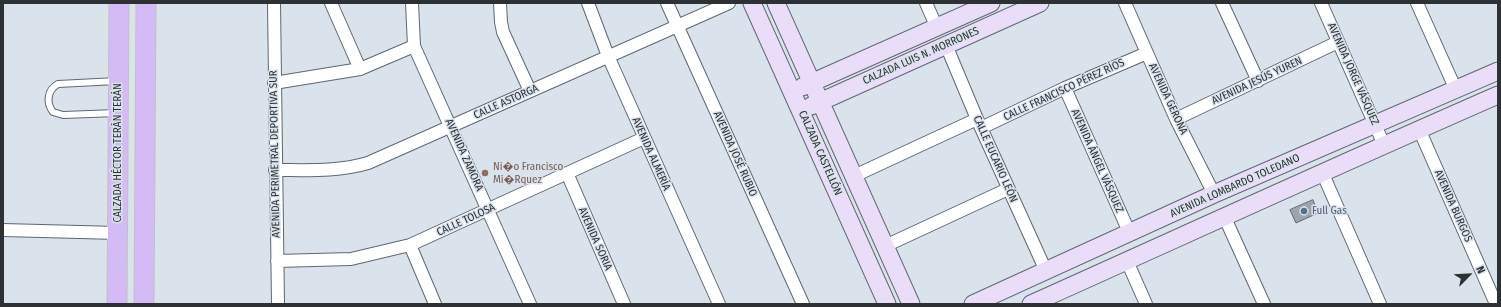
<!DOCTYPE html>
<meta charset="utf-8">
<style>
body{margin:0}
#map{position:relative;width:1501px;height:307px;overflow:hidden;background:#dae2eb;font-family:"Fira Sans Condensed",sans-serif}
canvas{display:block}
.frame{position:absolute;inset:0;border:4px solid #2e3134;pointer-events:none}
.north{position:absolute;left:1449px;top:255px;width:40px;height:40px;-webkit-text-stroke:3px #dae2eb;paint-order:stroke;rotate:66deg;font-size:11px;font-weight:700;line-height:16px;text-align:center;color:#2e3134}
.north::after{content:'';display:block;margin:auto;width:14px;height:18px;background:#2e3134;clip-path:polygon(50% 0,100% 100%,50% 72%,0 100%)}
</style>
<div id="map">
<canvas width="1501" height="307"></canvas>
<div class="frame"></div>
<div class="north">N</div>
</div>
<script>
const c = document.querySelector('canvas').getContext('2d');
c.lineJoin = 'round';
function paint(path, color) {
  c.fillStyle = color;
  c.fill(path, 'evenodd');
}
function strokePath(path, color, width, dash) {
  c.strokeStyle = color;
  c.lineWidth = width;
  c.lineCap = dash ? 'butt' : 'round';
  c.setLineDash(dash || []);
  c.stroke(path);
}
function write(font, color, halo, rows, align = 'center') {
  c.font = font + ' "Fira Sans Condensed",sans-serif';
  c.lineWidth = 3;
  c.setLineDash([]);
  c.textBaseline = 'middle';
  c.strokeStyle = halo;
  c.fillStyle = color;
  for (const [text, x, y, turn = 0] of rows) {
    c.save();
    c.translate(x, y);
    c.rotate((+turn || 0) * Math.PI / 180);
    c.textAlign = isNaN(turn) ? turn : align;
    if (halo) c.strokeText(text, 0, 0);
    c.fillText(text, 0, 0);
    c.restore();
  }
}
const building = new Path2D(`
 M1313,200l5,13 -22,10 -6,-13z`);
const lane = new Path2D(`
 M117,81l-59,3c-11,6 -12,19 -5,28l10,3 54,-2`);
const street = new Path2D(`
 M274,3l4,301
 M331,3l29,66
 M412,3l2,43 116,258
 M500,3l1,19 2,10 27,59
 M588,3l20,53 111,248
 M667,3l136,301
 M926,3l11,25
 M1125,3l51,116 38,75
 M1222,3l36,78
 M1321,3l63,142
 M1417,3l39,87
 M946,45l31,74 69,152
 M274,83l86,-14 54,-23
 M1065,88l65,146
 M1176,119l162,-77
 M981,128l84,-40 82,-35
 M1419,129l77,175
 M275,170c32,0 63,2 93,-7l361,-160
 M1322,172l58,132
 M567,173l57,131
 M854,176l123,-57
 M1225,218l39,86
 M3,230l115,3
 M410,245l25,59
 M885,246l123,-57
 M277,261l74,-2 59,-14 234,-107
 M1127,261l19,43`);
const secondary = new Path2D(`
 M752,3l135,301
 M776,3l135,301
 M802,87l189,-84
 M811,106l229,-103
 M973,304l241,-110 284,-123
 M1031,304c156,-70 311,-141 467,-209`);
const primary = new Path2D(`
 M117,304l2,-301
 M144,304l2,-301`);
const markers = [
 [485,173,4,"#8d6e63"],
 [1304,211,4,"#5c6f8a"]
];
const streetNames = [
 ["CALZADA LUIS N. MORRONES",921,56,-24],
 ["AVENIDA JORGE VÁSQUEZ",1353,74,66],
 ["AVENIDA JESÚS YUREN",1257,81,-25],
 ["CALLE FRANCISCO PÉREZ RÍOS",1064,90,-25],
 ["AVENIDA GERONA",1168,99,65],
 ["CALLE ASTORGA",506,102,-24],
 ["CALZADA HÉCTOR TERÁN TERÁN",118,153,-90],
 ["CALZADA CASTELLÓN",820,153,66],
 ["AVENIDA PERIMETRAL DEPORTIVA SUR",275,154,-91],
 ["AVENIDA ALMERÍA",651,154,66],
 ["AVENIDA JOSÉ RUBIO",735,154,66],
 ["AVENIDA ZAMORA",464,155,66],
 ["CALLE EUCARIO LEÓN",995,159,66],
 ["AVENIDA ÁNGEL VÁSQUEZ",1097,161,66],
 ["AVENIDA LOMBARDO TOLEDANO",1235,186,-24],
 ["AVENIDA BURGOS",1453,206,66],
 ["CALLE TOLOSA",466,220,-25],
 ["AVENIDA SORIA",595,239,66]
];
const educationNames = [
 ["Ni�o Francisco",493,167],
 ["Mi�Rquez",493,180]
];
const serviceNames = [
 ["Full Gas",1312,211]
];
paint(building, '#9da4ad');
strokePath(building, '#61686f', 1);
strokePath(lane, '#60676f', 8);
strokePath(street, '#60676f', 14);
strokePath(secondary, '#60676f', 19);
strokePath(primary, '#c0c1c2', 21);
strokePath(lane, '#fff', 6);
strokePath(street, '#fff', 12);
strokePath(secondary, '#e9ddfa', 17);
strokePath(primary, '#d4bbf5', 19);
for (const [x, y, r, color] of markers) {
  const dot = new Path2D();
  dot.arc(x, y, r, 0, 2 * Math.PI);
  c.fillStyle = color;
  c.fill(dot);
  strokePath(dot, '#dae2eb', 1.5);
}
write('11px', '#2e3134', '#dae2eb', streetNames);
write('11px', '#785e54', '#dae2eb', educationNames, 'left');
write('11px', '#4e5e75', '#dae2eb', serviceNames, 'left');
</script>
